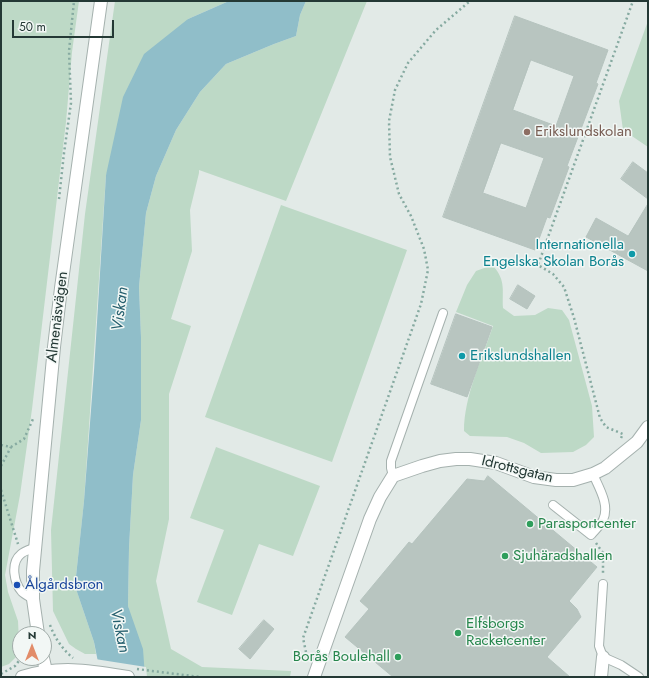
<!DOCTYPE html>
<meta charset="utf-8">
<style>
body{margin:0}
#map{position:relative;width:649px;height:678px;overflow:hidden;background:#e2eae7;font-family:Jost,sans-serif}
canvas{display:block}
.frame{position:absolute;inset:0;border:2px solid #243935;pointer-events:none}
.north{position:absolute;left:12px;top:626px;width:40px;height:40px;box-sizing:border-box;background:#f2f7f5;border:1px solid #a0aba8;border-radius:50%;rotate:0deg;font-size:11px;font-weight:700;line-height:16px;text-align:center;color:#243935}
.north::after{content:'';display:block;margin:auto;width:14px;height:18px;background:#e28c69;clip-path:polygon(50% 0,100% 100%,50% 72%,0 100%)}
.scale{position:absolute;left:12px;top:20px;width:102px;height:18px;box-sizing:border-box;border:2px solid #243935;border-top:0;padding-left:5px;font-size:12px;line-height:14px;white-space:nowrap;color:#243935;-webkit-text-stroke:3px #f2f7f5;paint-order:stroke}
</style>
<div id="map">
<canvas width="649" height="678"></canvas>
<div class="frame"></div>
<div class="north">N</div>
<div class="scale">50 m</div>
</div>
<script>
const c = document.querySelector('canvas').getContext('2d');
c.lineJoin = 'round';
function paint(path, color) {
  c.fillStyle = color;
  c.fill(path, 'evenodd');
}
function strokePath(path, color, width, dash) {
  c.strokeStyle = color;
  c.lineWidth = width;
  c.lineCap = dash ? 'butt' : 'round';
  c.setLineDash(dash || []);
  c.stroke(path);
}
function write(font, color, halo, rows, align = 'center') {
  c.font = font + ' Jost,sans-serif';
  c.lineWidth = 3;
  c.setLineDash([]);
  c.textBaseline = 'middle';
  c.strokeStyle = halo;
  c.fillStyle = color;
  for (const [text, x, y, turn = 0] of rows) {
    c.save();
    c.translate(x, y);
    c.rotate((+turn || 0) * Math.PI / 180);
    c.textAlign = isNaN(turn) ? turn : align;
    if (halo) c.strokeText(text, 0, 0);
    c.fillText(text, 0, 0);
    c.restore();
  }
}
const green = new Path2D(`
 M1,1h78l-7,51 -6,70 -34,287 -12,86 -15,80 3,17 10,29 1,20 -2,15 -8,8 -8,3z
 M115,1h114l-41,18 -82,156 -22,326 -9,85 19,56 2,12h-11l-9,-5 -7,-5 -16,-33 -2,-81 34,-316z
 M306,1h61l-81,200 -87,-31v3l-9,37 2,41 -21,68 20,7 -22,68v125l-13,62 15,68 31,18 89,4 -1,6h-145l-17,-71 1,-58 4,-73 8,-55v-83l-2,-50 7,-74 10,-37 20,-46 24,-38 26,-28 48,-20 22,-8 4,-21z
 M648,21v126l-25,-17 -4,-29z
 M281,205l126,45 -75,212 -127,-45z
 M487,267h7c12,14 8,24 9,41l11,8 21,-1 13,-7 14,2 7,10 23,86 2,31 -8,8 -13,7 -32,1 -17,-10 -17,-6 -37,-1 -6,-5c0,-35 18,-72 29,-105l-37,-14 11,-27 9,-14z
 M216,447l104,39 -27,70 -34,-12 -27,71 -35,-13 27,-72 -34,-12z`);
const water = new Path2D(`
 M229,1h77l-6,14 -4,21 -22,8 -48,20 -26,28 -24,38 -20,46 -10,37 -7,74 2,50v83l-8,55 -4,73 -1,58 15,43 2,28h-44l-7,-35 -19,-56 9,-85 10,-130 12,-196 17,-78 21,-43 44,-35z`);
const pier = new Path2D(`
 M95,659l51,8 1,10h-48z`);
const building = new Path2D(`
 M515,16l93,34 -12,33 2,1 -31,82 2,1 -19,51 -3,-1 -12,33 -92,-33zM531,60l43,16 -18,50 -43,-16zM501,143l43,15 -18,50 -43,-15z
 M633,162l15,11v26l-27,-20z
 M648,204v67l-62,-34 10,-19 32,18z
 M518,285l17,11 -8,13 -17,-10z
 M456,314l36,13 -25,70 -36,-13z
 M488,476l109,91 -28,34 8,8 4,8 -34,40 23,20h-177l-48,-40 24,-28 -9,-8 49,-59 3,2 55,-65 17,2z
 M264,620l10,9 -24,30 -11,-10z`);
const path = new Path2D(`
 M59,199l5,-46 7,-50 -2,-52 5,-50
 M621,438l2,-4 -17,-7 -6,-9 -26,-100 -10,-31 -11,-13 -15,-9 95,-264
 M1,445l10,2 13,-8 9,-20
 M1,466l10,-19
 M1,490l17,54
 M596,543l7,10v22
 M50,625c5,13 12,24 23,33
 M307,657l-4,-19 118,-334 7,-34 -4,-21 -13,-33 -12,-22 -9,-37 -1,-36 6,-31 13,-27 28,-33 34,-29
 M137,669l63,8
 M1,674l14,-8 6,-8`);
const service = new Path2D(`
 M393,476l-2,-8v-7l52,-148
 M553,505l38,30c3,-4 9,-9 12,-15 7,-15 -4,-32 -10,-46
 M603,584l-4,62 4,11 18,8 18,12
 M33,599c-3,-2 -8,-4 -11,-7 -8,-9 -12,-29 -1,-38 3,-3 10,-5 15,-7`);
const minor = new Path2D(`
 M314,677l56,-158 10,-22 13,-21 29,-10 18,-5 16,-2h14l26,4 38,14 22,3h17l20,-6 12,-6 32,-26 11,-15
 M601,677l2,-20`);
const tertiary = new Path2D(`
 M38,634l-5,-35v-28l21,-224 7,-59 40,-287
 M43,658l3,13
 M22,677c38,-12 69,-6 106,0`);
const markers = [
 [527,132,4,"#8d6e63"],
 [632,254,4,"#0f9aa8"],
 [462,356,4,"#0f9aa8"],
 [530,524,4,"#2e9e5b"],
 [505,556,4,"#2e9e5b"],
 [17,585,4,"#1a4fb4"],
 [458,633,4,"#2e9e5b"],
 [398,657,4,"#2e9e5b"]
];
const educationNames = [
 ["Erikslundskolan",535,132]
];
const cultureNames = [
 ["Internationella",624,245],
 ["Engelska Skolan Borås",624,262],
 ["Erikslundshallen",470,356,"left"]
];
const streetNames = [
 ["Almenäsvägen",58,317,-83],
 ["Idrottsgatan",517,470,14]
];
const leisureNames = [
 ["Parasportcenter",538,524],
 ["Sjuhäradshallen",513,556],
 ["Elfsborgs",466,624],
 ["Racketcenter",466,641],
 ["Borås Boulehall",390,657,"right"]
];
const transitNames = [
 ["Ålgårdsbron",25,585]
];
const waterNames = [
 ["Viskan",121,309,-83],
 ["Viskan",119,631,78]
];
paint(green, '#bdd9c6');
paint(water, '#90bec9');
paint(pier, '#e2eae7');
paint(building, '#b8c5c0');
strokePath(building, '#b5c3be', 1);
strokePath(service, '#a5b1ae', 10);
strokePath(minor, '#a5b1ae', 14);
strokePath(tertiary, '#a5b1ae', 14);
strokePath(path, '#86aaa1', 2.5, [2, 3]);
strokePath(service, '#fff', 8);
strokePath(minor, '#fff', 12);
strokePath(tertiary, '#fff', 12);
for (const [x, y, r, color] of markers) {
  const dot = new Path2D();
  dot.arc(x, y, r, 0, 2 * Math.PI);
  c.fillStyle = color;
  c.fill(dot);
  strokePath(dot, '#f2f7f5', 1.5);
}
write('15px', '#785e54', '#f2f7f5', educationNames, 'left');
write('15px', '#0d838f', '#f2f7f5', cultureNames, 'right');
write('15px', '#243935', '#f2f7f5', streetNames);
write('15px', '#27864d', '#f2f7f5', leisureNames, 'left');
write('15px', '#164399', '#f2f7f5', transitNames, 'left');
write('italic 16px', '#255f6e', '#f2f7f5', waterNames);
</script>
